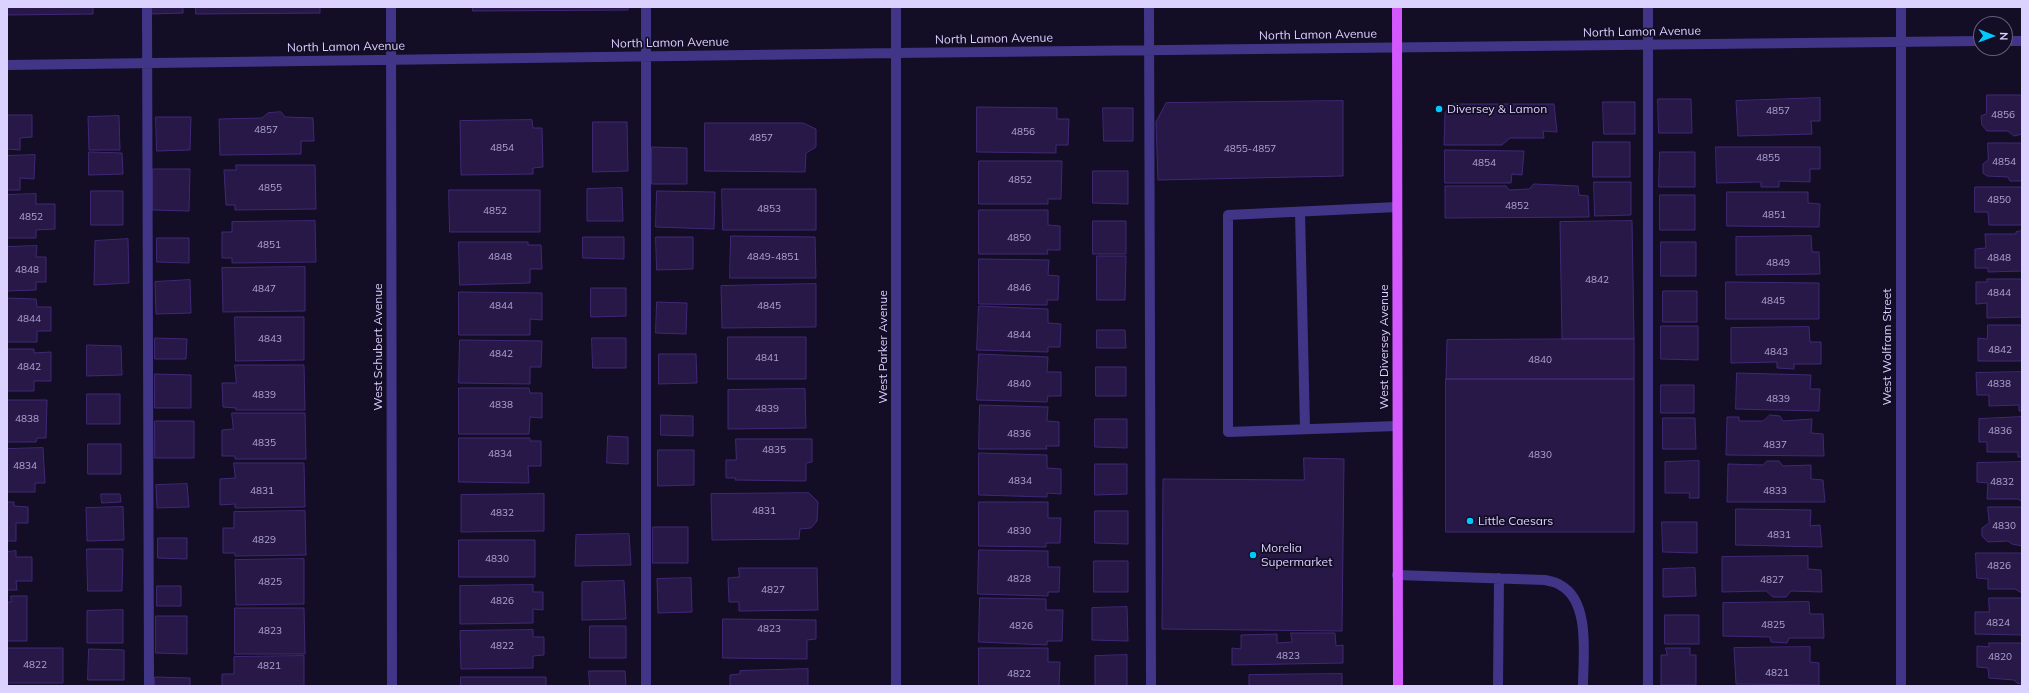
<!DOCTYPE html>
<style>
body{margin:0}
#map{position:relative;width:2029px;height:693px;overflow:hidden;background:#140d26;font-family:Mulish,sans-serif}
canvas{display:block}
.frame{position:absolute;inset:0;border:8px solid #dcd2ff;pointer-events:none}
.north{position:absolute;left:1973px;top:16px;width:40px;height:40px;box-sizing:border-box;background:#140d26;border:1px solid #645c7d;border-radius:50%;rotate:91deg;font-size:11px;font-weight:700;line-height:16px;text-align:center;color:#dcd2ff}
.north::after{content:'';display:block;margin:auto;width:14px;height:18px;background:#00c9fd;clip-path:polygon(50% 0,100% 100%,50% 72%,0 100%)}
</style>
<div id="map">
<canvas width="2029" height="693"></canvas>
<div class="frame"></div>
<div class="north">N</div>
</div>
<script>
const c = document.querySelector('canvas').getContext('2d');
c.lineJoin = 'round';
function paint(path, color) {
  c.fillStyle = color;
  c.fill(path, 'evenodd');
}
function strokePath(path, color, width, dash) {
  c.strokeStyle = color;
  c.lineWidth = width;
  c.lineCap = dash ? 'butt' : 'round';
  c.setLineDash(dash || []);
  c.stroke(path);
}
function write(font, color, halo, rows, align = 'center') {
  c.font = font + ' Mulish,sans-serif';
  c.lineWidth = 3.5;
  c.setLineDash([]);
  c.textBaseline = 'middle';
  c.strokeStyle = halo;
  c.fillStyle = color;
  for (const [text, x, y, turn = 0] of rows) {
    c.save();
    c.translate(x, y);
    c.rotate((+turn || 0) * Math.PI / 180);
    c.textAlign = isNaN(turn) ? turn : align;
    if (halo) c.strokeText(text, 0, 0);
    c.fillText(text, 0, 0);
    c.restore();
  }
}
const building = new Path2D(`
 M7,7h86v7l-86,1z
 M152,7h31v6l-31,1z
 M196,7h124v6l-124,1z
 M473,7h155v3l-155,1z
 M1987,95h35v39l-8,2 -6,-5h-21l-5,-6 -1,-9 5,-2z
 M1820,98v23h-9l1,13 -74,2 -2,-35z
 M1658,99h33l1,34h-33z
 M1343,101v75l-185,4 -2,-58 10,-19z
 M1603,102h32v32h-31z
 M1454,104h100l3,28 -14,-1 1,7h-34l-8,7h-58l1,-32 4,-7z
 M977,107l80,1v11h12l-1,26h-12v8l-79,-1z
 M1103,108h30v33h-29z
 M281,112l4,5 28,1 1,23h-13v13l-81,1 -1,-36 43,-1 6,-5z
 M7,115h25v22l-12,1v12l-13,-1z
 M119,116l1,34h-31l-1,-33z
 M156,117h35l-1,33 -33,1z
 M532,120l1,8h9l1,39 -10,1v6l-72,1 -1,-54z
 M593,122h34l1,49 -35,1z
 M705,123h98l13,6v18l-10,6 -1,19 -100,-1z
 M1593,142h37v35h-37z
 M1988,143h34v38h-12l-2,-4 -21,-1 -4,-3v-9l5,-4z
 M652,147l35,1v36h-35z
 M1716,147h104v22h-10v13l-31,-1v6h-18v-5l-44,1z
 M1445,150l79,1 -2,24 -10,-1 -1,9h-66z
 M89,152l33,1 1,21 -34,1z
 M1660,152h35v35h-36z
 M35,155l-1,24 -14,-1v12h-13v-34z
 M979,161h83l-1,38h-13v5h-69z
 M236,165h79l1,44 -81,1v-5h-9l-2,-35h12z
 M153,169h37l-1,42 -36,-1z
 M1093,171h35v33l-35,-1z
 M1594,182h37v33l-36,1z
 M1534,184l44,2 1,9 9,1 1,21 -144,1v-32h61l3,4 20,-1z
 M1975,187h47v38h-33l-1,-13h-13z
 M622,188l1,33h-36v-32z
 M722,189h94v41h-93z
 M449,190h91v42h-90z
 M91,191h32v34h-32z
 M657,191l58,1 -1,37 -58,-2z
 M1727,192h81v11l12,1 -1,23 -92,-1z
 M36,194v10h19v25l-19,1v8h-29v-43z
 M1660,195h35v35h-35z
 M979,210h69v15l12,1v24h-13l1,4h-69z
 M315,221l1,41 -84,1v-5h-10v-26h10v-10z
 M1093,221h33v33h-33z
 M1632,221l2,118h-72l-2,-117z
 M2022,231v40l-34,1v-4h-13v-19l11,-1 -1,-14h31v-2z
 M731,236l84,1 1,41h-86z
 M1811,236l1,16h7l1,22 -84,1v-38z
 M583,237h41v22l-41,-1z
 M656,237h37v32l-36,1z
 M157,238h32v25l-32,-1z
 M128,239l1,44 -35,2 1,-44z
 M459,242h69v3h13l1,24h-12v14l-70,2z
 M1661,242h35v34h-35z
 M37,246l-1,11h10v25h-10v8l-29,1v-44z
 M1097,256h29l-1,44h-28z
 M979,259l70,1 -1,15 11,1 -1,24h-11v5l-68,-1z
 M305,267v44l-82,1 -1,-44z
 M1987,279h35v38l-35,1v-15l-11,1v-22h11z
 M190,280l1,33 -35,1 -1,-32z
 M1726,282l93,1v36h-93z
 M816,284v43l-94,1 -1,-42z
 M591,288h35v28l-35,1z
 M1663,291h34v31h-34z
 M459,292l83,1v27l-12,-1v16h-71z
 M7,298l29,1 1,8h14v24h-14v11h-30z
 M657,302l30,1 -1,31 -30,-1z
 M979,306l69,3v14l13,1 -1,23h-12v5l-71,-2z
 M235,317h69v43l-68,1z
 M1988,325h34v36h-44v-23l9,1z
 M1661,326h37v34l-37,-1z
 M1809,327l1,15h11v22h-27v5l-17,-1v-6l-46,1v-35z
 M1097,330h28l1,18h-29z
 M728,337h78v42h-78z
 M155,338l32,1 -1,20h-31z
 M592,338h34v30h-33z
 M1634,339v40h-188l1,-39z
 M460,340l82,1 -1,26h-11v17l-71,-1z
 M87,345l34,1 1,29 -35,1z
 M7,349h27v4l17,-1v29h-17v10h-27z
 M659,354h37l1,29 -38,1z
 M979,354l69,3 -1,15h14v24h-13l-1,6 -70,-2z
 M235,365h69l1,45h-69v-2l-13,-1 -1,-24h14z
 M1096,367h30v29h-30z
 M2022,372v39h-3v-6l-30,1v-11h-12l-1,-22z
 M1737,373l74,2 -1,14h10l-1,22 -83,-2z
 M155,374l36,1v33h-36z
 M1446,379h188v153h-188z
 M1661,385h33v28h-33z
 M459,388h70l1,5h12v25l-12,-1 -1,17h-70z
 M805,389l1,39 -78,1v-39z
 M87,394h33v30h-33z
 M7,400h40l-1,38h-9l-1,4h-29z
 M980,405l68,2 -1,14 12,1v24h-13l1,3h-68z
 M232,413h73l1,46h-71v-3h-13v-26l11,-1z
 M661,415l32,1v20l-32,-1z
 M1770,415l10,1 3,5 29,-2 -1,14 12,1 1,22 -98,-1 1,-38h12v4h24z
 M2022,417v40h-4v-5h-31v-10h-8v-23z
 M1663,418h32l1,31h-33z
 M1095,419h32v29l-32,-1z
 M155,421h39v37h-39z
 M608,436l20,1v27l-21,-1z
 M459,438h71v3h11v25h-13l1,17 -70,-1z
 M736,439h76v23l-6,1v18l-71,-1 1,-2h-10v-18h10z
 M88,444h33v30h-33z
 M43,448l2,35h-10v9h-28v-43z
 M658,450h36v35l-36,1z
 M979,453l68,2v13l14,1v25l-14,-1v4l-68,-2z
 M1304,458l40,1 -2,172 -180,-2 1,-150 141,1z
 M1699,461v37h-10l1,-5h-25v-31z
 M1767,461h12l4,5 28,-1v14l12,1 2,22h-98l1,-38 35,1z
 M2022,462v40l-4,-3h-31l1,-16 -11,-1v-19z
 M234,463h70l1,44 -70,1v-4l-15,1v-26l15,-1z
 M1095,464h32v30l-32,1z
 M187,484l2,23 -32,1 -1,-23z
 M809,493l9,9 -1,19 -6,7 -11,1 -1,10 -87,1 -1,-46z
 M101,494h19l1,8 -19,1z
 M544,494v37l-83,1v-37z
 M7,502h7v4l14,1v16h-12v18h-9z
 M979,502h69v16h13l-1,25h-14v4l-67,-1z
 M123,507l1,33 -37,1 -1,-33z
 M1988,507h34v39l-10,-2 -4,-3 -20,1 -6,-6v-8l7,-5z
 M1736,509l75,1 -1,16 10,-1 2,22 -86,-2z
 M305,511l1,44 -71,1v-3h-12v-25h11v-16z
 M1095,511h33v33l-33,-1z
 M1662,522h35v31l-34,-1z
 M653,527h35v36h-35z
 M629,534l2,31 -56,1 1,-31z
 M158,538h29v21l-29,-1z
 M459,540h76v37h-76z
 M87,549h36l-1,42h-34z
 M979,550l69,1v16h12l-1,25h-11v4l-70,-2z
 M16,551v6h16v24h-16l1,9h-10v-38z
 M1976,553h46v40l-7,-4h-27v-10l-11,-1z
 M1808,556v13l13,1 1,22 -31,-1 -5,6h-13l-7,-6 -44,1v-35z
 M304,559v45l-68,1 -1,-45z
 M1094,561h34v31h-34z
 M739,568h78l1,42 -79,1v-9h-10l-1,-24 11,-1z
 M1695,568l1,28 -33,1v-28z
 M691,578l1,34 -34,1 -1,-34z
 M624,581l2,38 -44,1v-38z
 M533,585v7h10v18l-10,-1v14l-73,1v-38z
 M157,586h24v20h-24z
 M11,596h16v45h-20v-39h4z
 M980,598l66,1v11h17l-1,31h-15v4l-68,-3z
 M1989,598h33v37l-47,-1v-22h14z
 M1809,602l1,12h13l1,24h-35l-2,5 -16,-1 -1,-5 -47,-1v-33z
 M1127,607l1,34 -36,-1v-32z
 M235,608h69l1,46h-70z
 M123,610v33h-36v-32z
 M1665,615h34v29h-34z
 M156,616h31v38l-31,-1z
 M723,619l93,1v19l-9,1v19l-84,-1z
 M590,626h36v32h-36z
 M533,630v7h11v18l-11,1v12l-72,1 -1,-38z
 M1291,633h44l1,13 7,-1v18l-111,2v-17l9,1v-14l36,-1v9l15,-1z
 M1989,643h33v41l-5,-1 -3,-3 -25,-2 -1,-10 -11,-1v-21l12,1z
 M1810,647v15l9,1v22l-83,-1 -2,-36z
 M7,648h56v35h-56z
 M979,648h69v14h12l-1,24h-80z
 M1666,648h24v7h6v30h-35v-30h6z
 M89,649l35,1v30h-36z
 M1127,655v31h-32v-30z
 M304,656v30h-82v-12h12v-17z
 M808,669v17h-78v-11l10,-1v-3z
 M589,671h36l1,15h-36z
 M1342,674v12h-93v-11z
 M155,677l35,1v8h-35z
 M461,677h85v9h-85z`);
const minor = new Path2D(`
 M147,7l2,679
 M391,7l1,679
 M646,7v679
 M896,7v679
 M1149,7l2,679
 M2005,41h17
 M7,65l889,-12 1085,-12
 M1397,207l-169,8v217l169,-6
 M1300,212l5,217
 M1397,575l148,5c5,1 11,2 15,5 31,16 23,72 23,101
 M1498,686l1,-108
 M1648,686v-679
 M1901,686v-679`);
const major = new Path2D(`
 M1397,7l1,679`);
const markers = [
 [1439,109,4,"#00c9fd"],
 [1470,521,4,"#00c9fd"],
 [1253,555,4,"#00c9fd"]
];
const numberNames = [
 ["4857",1778,111],
 ["4856",2003,115],
 ["4857",266,130],
 ["4856",1023,132],
 ["4857",761,138],
 ["4854",502,148],
 ["4855-4857",1250,149],
 ["4855",1768,158],
 ["4854",2004,162],
 ["4854",1484,163],
 ["4852",1020,180],
 ["4855",270,188],
 ["4850",1999,200],
 ["4852",1517,206],
 ["4853",769,209],
 ["4852",495,211],
 ["4851",1774,215],
 ["4852",31,217],
 ["4850",1019,238],
 ["4851",269,245],
 ["4848",500,257],
 ["4849-4851",773,257],
 ["4848",1999,258],
 ["4849",1778,263],
 ["4848",27,270],
 ["4842",1597,280],
 ["4846",1019,288],
 ["4847",264,289],
 ["4844",1999,293],
 ["4845",1773,301],
 ["4844",501,306],
 ["4845",769,306],
 ["4844",29,319],
 ["4844",1019,335],
 ["4843",270,339],
 ["4842",2000,350],
 ["4843",1776,352],
 ["4842",501,354],
 ["4841",767,358],
 ["4840",1540,360],
 ["4842",29,367],
 ["4840",1019,384],
 ["4838",1999,384],
 ["4839",264,395],
 ["4839",1778,399],
 ["4838",501,405],
 ["4839",767,409],
 ["4838",27,419],
 ["4836",2000,431],
 ["4836",1019,434],
 ["4835",264,443],
 ["4837",1775,445],
 ["4835",774,450],
 ["4834",500,454],
 ["4830",1540,455],
 ["4834",25,466],
 ["4834",1020,481],
 ["4832",2002,482],
 ["4831",262,491],
 ["4833",1775,491],
 ["4831",764,511],
 ["4832",502,513],
 ["4830",2004,526],
 ["4830",1019,531],
 ["4831",1779,535],
 ["4829",264,540],
 ["4830",497,559],
 ["4826",1999,566],
 ["4828",1019,579],
 ["4827",1772,580],
 ["4825",270,582],
 ["4827",773,590],
 ["4826",502,601],
 ["4824",1998,623],
 ["4825",1773,625],
 ["4826",1021,626],
 ["4823",769,629],
 ["4823",270,631],
 ["4822",502,646],
 ["4823",1288,656],
 ["4820",2000,657],
 ["4822",35,665],
 ["4821",269,666],
 ["4821",1777,673],
 ["4822",1019,674]
];
const streetNames = [
 ["North Lamon Avenue",1642,32,-1],
 ["North Lamon Avenue",1318,35,-1],
 ["North Lamon Avenue",994,39,-1],
 ["North Lamon Avenue",670,43,-1],
 ["North Lamon Avenue",346,47,-1],
 ["West Schubert Avenue",378,347,-90],
 ["West Parker Avenue",883,347,-90],
 ["West Diversey Avenue",1384,347,-90],
 ["West Wolfram Street",1887,347,-90]
];
const poiNames = [
 ["Diversey & Lamon",1447,109],
 ["Little Caesars",1478,521],
 ["Morelia",1261,548],
 ["Supermarket",1261,562]
];
paint(building, '#271848');
strokePath(building, '#402876', 1);
strokePath(minor, '#413588', 10);
strokePath(major, '#d359ff', 10);
for (const [x, y, r, color] of markers) {
  const dot = new Path2D();
  dot.arc(x, y, r, 0, 2 * Math.PI);
  c.fillStyle = color;
  c.fill(dot);
  strokePath(dot, '#140d26', 1.5);
}
write('10px', '#afa4d1', null, numberNames);
write('12px', '#dcd2ff', '#140d26', streetNames);
write('12px', '#dcd2ff', '#140d26', poiNames, 'left');
</script>
